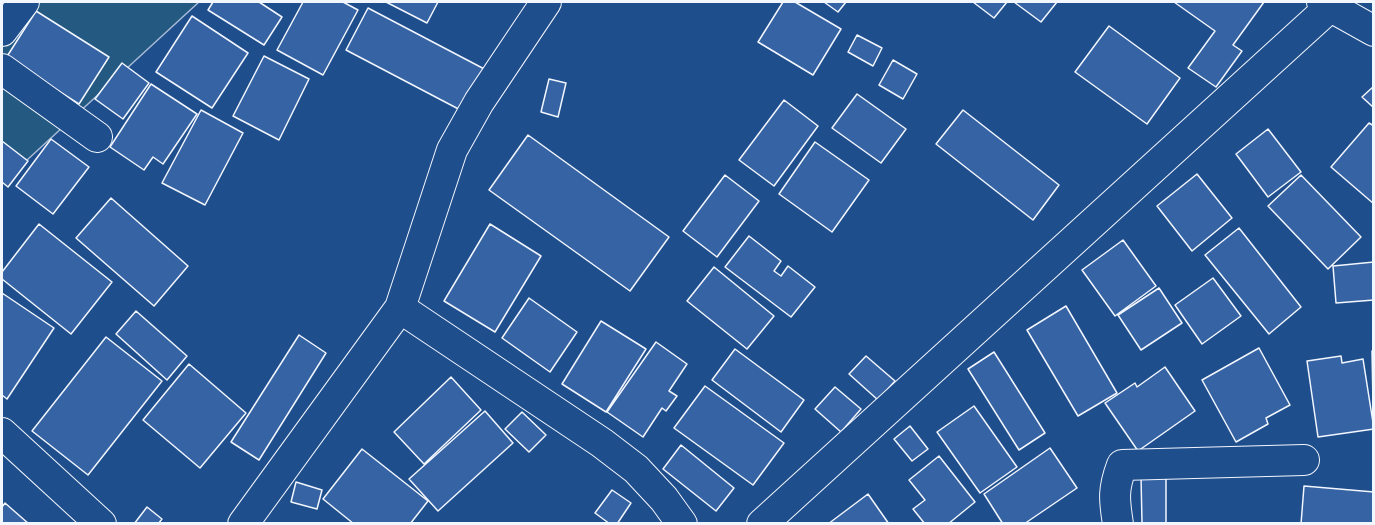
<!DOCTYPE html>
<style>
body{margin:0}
#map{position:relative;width:1375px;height:525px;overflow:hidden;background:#1f4e8c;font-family:"Work Sans",sans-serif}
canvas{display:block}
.frame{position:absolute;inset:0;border:3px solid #f2f6ff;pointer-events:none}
</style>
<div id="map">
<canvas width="1375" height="525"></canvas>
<div class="frame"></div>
</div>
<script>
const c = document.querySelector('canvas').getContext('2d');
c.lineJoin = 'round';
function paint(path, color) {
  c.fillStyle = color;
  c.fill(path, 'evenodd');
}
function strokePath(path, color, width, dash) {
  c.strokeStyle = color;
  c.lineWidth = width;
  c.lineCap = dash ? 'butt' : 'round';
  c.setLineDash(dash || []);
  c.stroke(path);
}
const green = new Path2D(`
 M2,2h197l-197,181z`);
const building = new Path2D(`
 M213,2h46l23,15 -18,28 -56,-35z
 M303,2h40l15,8 -35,65 -46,-25z
 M386,2h52l-11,21z
 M783,2h12l46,27 -28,46 -55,-33z
 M824,2h22l-8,10z
 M973,2h34l-13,16z
 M1014,2h43l-16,20z
 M1174,2h90l-31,43 9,6 -26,36 -28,-19 27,-37z
 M368,8l122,64 -22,42 -122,-64z
 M36,11l73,46 -30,47 -73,-46z
 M192,16l56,37 -36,55 -56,-36z
 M1109,26l71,52 -33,46 -72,-52z
 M857,35l25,13 -9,18 -25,-14z
 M264,56l45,23 -30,61 -46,-24z
 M893,60l24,14 -14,25 -24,-14z
 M122,63l27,20 -26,36 -28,-20z
 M549,79l17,4 -8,34 -17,-5z
 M151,84l46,30 -34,50 -10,-7 -9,13 -34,-23z
 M1374,86v22l-12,-11z
 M857,94l49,35 -25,34 -49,-35z
 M784,100l34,26 -44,60 -35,-26z
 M201,110l42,23 -38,72 -43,-22z
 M963,110l96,75 -26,35 -97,-76z
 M1369,123l5,3v78l-43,-37z
 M1268,129l33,43 -33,25 -32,-43z
 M528,135l141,102 -39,54 -141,-101z
 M51,139l38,28 -36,47 -37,-28z
 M2,141l26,20 -20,26 -6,-5z
 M815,142l54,38 -37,52 -53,-38z
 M1197,174l35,44 -40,33 -35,-45z
 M725,175l34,26 -42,56 -34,-26z
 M1301,175l60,62 -33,32 -60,-63z
 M111,198l77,68 -34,40 -78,-68z
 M39,224l73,58 -41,52 -69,-55v-7z
 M490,224l51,32 -46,76 -51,-31z
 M1239,228l62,79 -32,27 -64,-79z
 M749,236l32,25 -7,10 7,5 7,-10 27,21 -24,30 -66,-50z
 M1123,240l33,46 -41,30 -33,-46z
 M1374,262v38l-38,3 -3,-37z
 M714,267l60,49 -27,33 -60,-48z
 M1213,278l28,38 -39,28 -27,-39z
 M1159,288l23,35 -41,27 -23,-35z
 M2,293l52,35 -47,71 -5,-4z
 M529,298l48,34 -27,40 -48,-34z
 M1066,306l51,87 -39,23 -51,-86z
 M136,311l51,45 -20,24 -51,-46z
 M601,321l45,28 -40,63 -44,-28z
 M299,335l27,18 -67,107 -28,-18z
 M106,337l56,44 -74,94 -56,-44z
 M656,342l31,22 -18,27 8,5 -11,15 -4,-3 -19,29 -36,-25z
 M1259,348l31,57 -24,13 2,6 -32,18 -34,-62z
 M735,349l69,51 -23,32 -69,-52z
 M1372,351h2v54h-1z
 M994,352l51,81 -26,17 -51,-81z
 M866,356l29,25 -17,19 -29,-26z
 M1341,356l1,7 21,-4 11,70 -56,8 -11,-76z
 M189,364l57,49 -46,55 -57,-48z
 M1165,367l30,44 -57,40 -33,-48 30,-20 2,4z
 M451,377l30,33 -57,54 -30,-32z
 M705,386l79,57 -31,42 -79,-57z
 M835,387l26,22 -20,23 -26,-23z
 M974,406l43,61 -37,26 -43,-61z
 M485,411l28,32 -75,68 -29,-32z
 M522,412l24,23 -17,17 -24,-23z
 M910,426l18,23 -16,12 -18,-22z
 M681,445l53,43 -18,23 -53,-42z
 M1050,448l27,40 -53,36h-21l-19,-30z
 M362,449l66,52 -18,23h-56l-31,-25z
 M939,456l36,46 -27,22h-23l-12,-15 12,-9 -16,-20z
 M1141,477h25v46h-24z
 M296,482l26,8 -5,19 -26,-7z
 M1304,486l70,6v32h-73z
 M612,490l19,13 -14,21h-7l-15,-11z
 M868,494l21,30h-61z
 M5,503l24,21h-27v-17z
 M147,507l15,12 -4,5h-24z`);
const minor = new Path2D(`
 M1322,2l52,29
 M2,31l22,-29
 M2,69l95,68
 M400,308l202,135 34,26 28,30 18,25
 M2,433l99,91
 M243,524l157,-216 52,-158 27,-48 67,-100
 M762,524l568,-517
 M1118,524c-4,-25 -5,-35 4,-59l182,-5`);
paint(green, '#245a82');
strokePath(green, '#a8bbd7', 1.5);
paint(building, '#3563a3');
strokePath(building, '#f2f6ff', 1.5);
strokePath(minor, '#f2f6ff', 32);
strokePath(minor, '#1f4e8c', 30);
</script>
